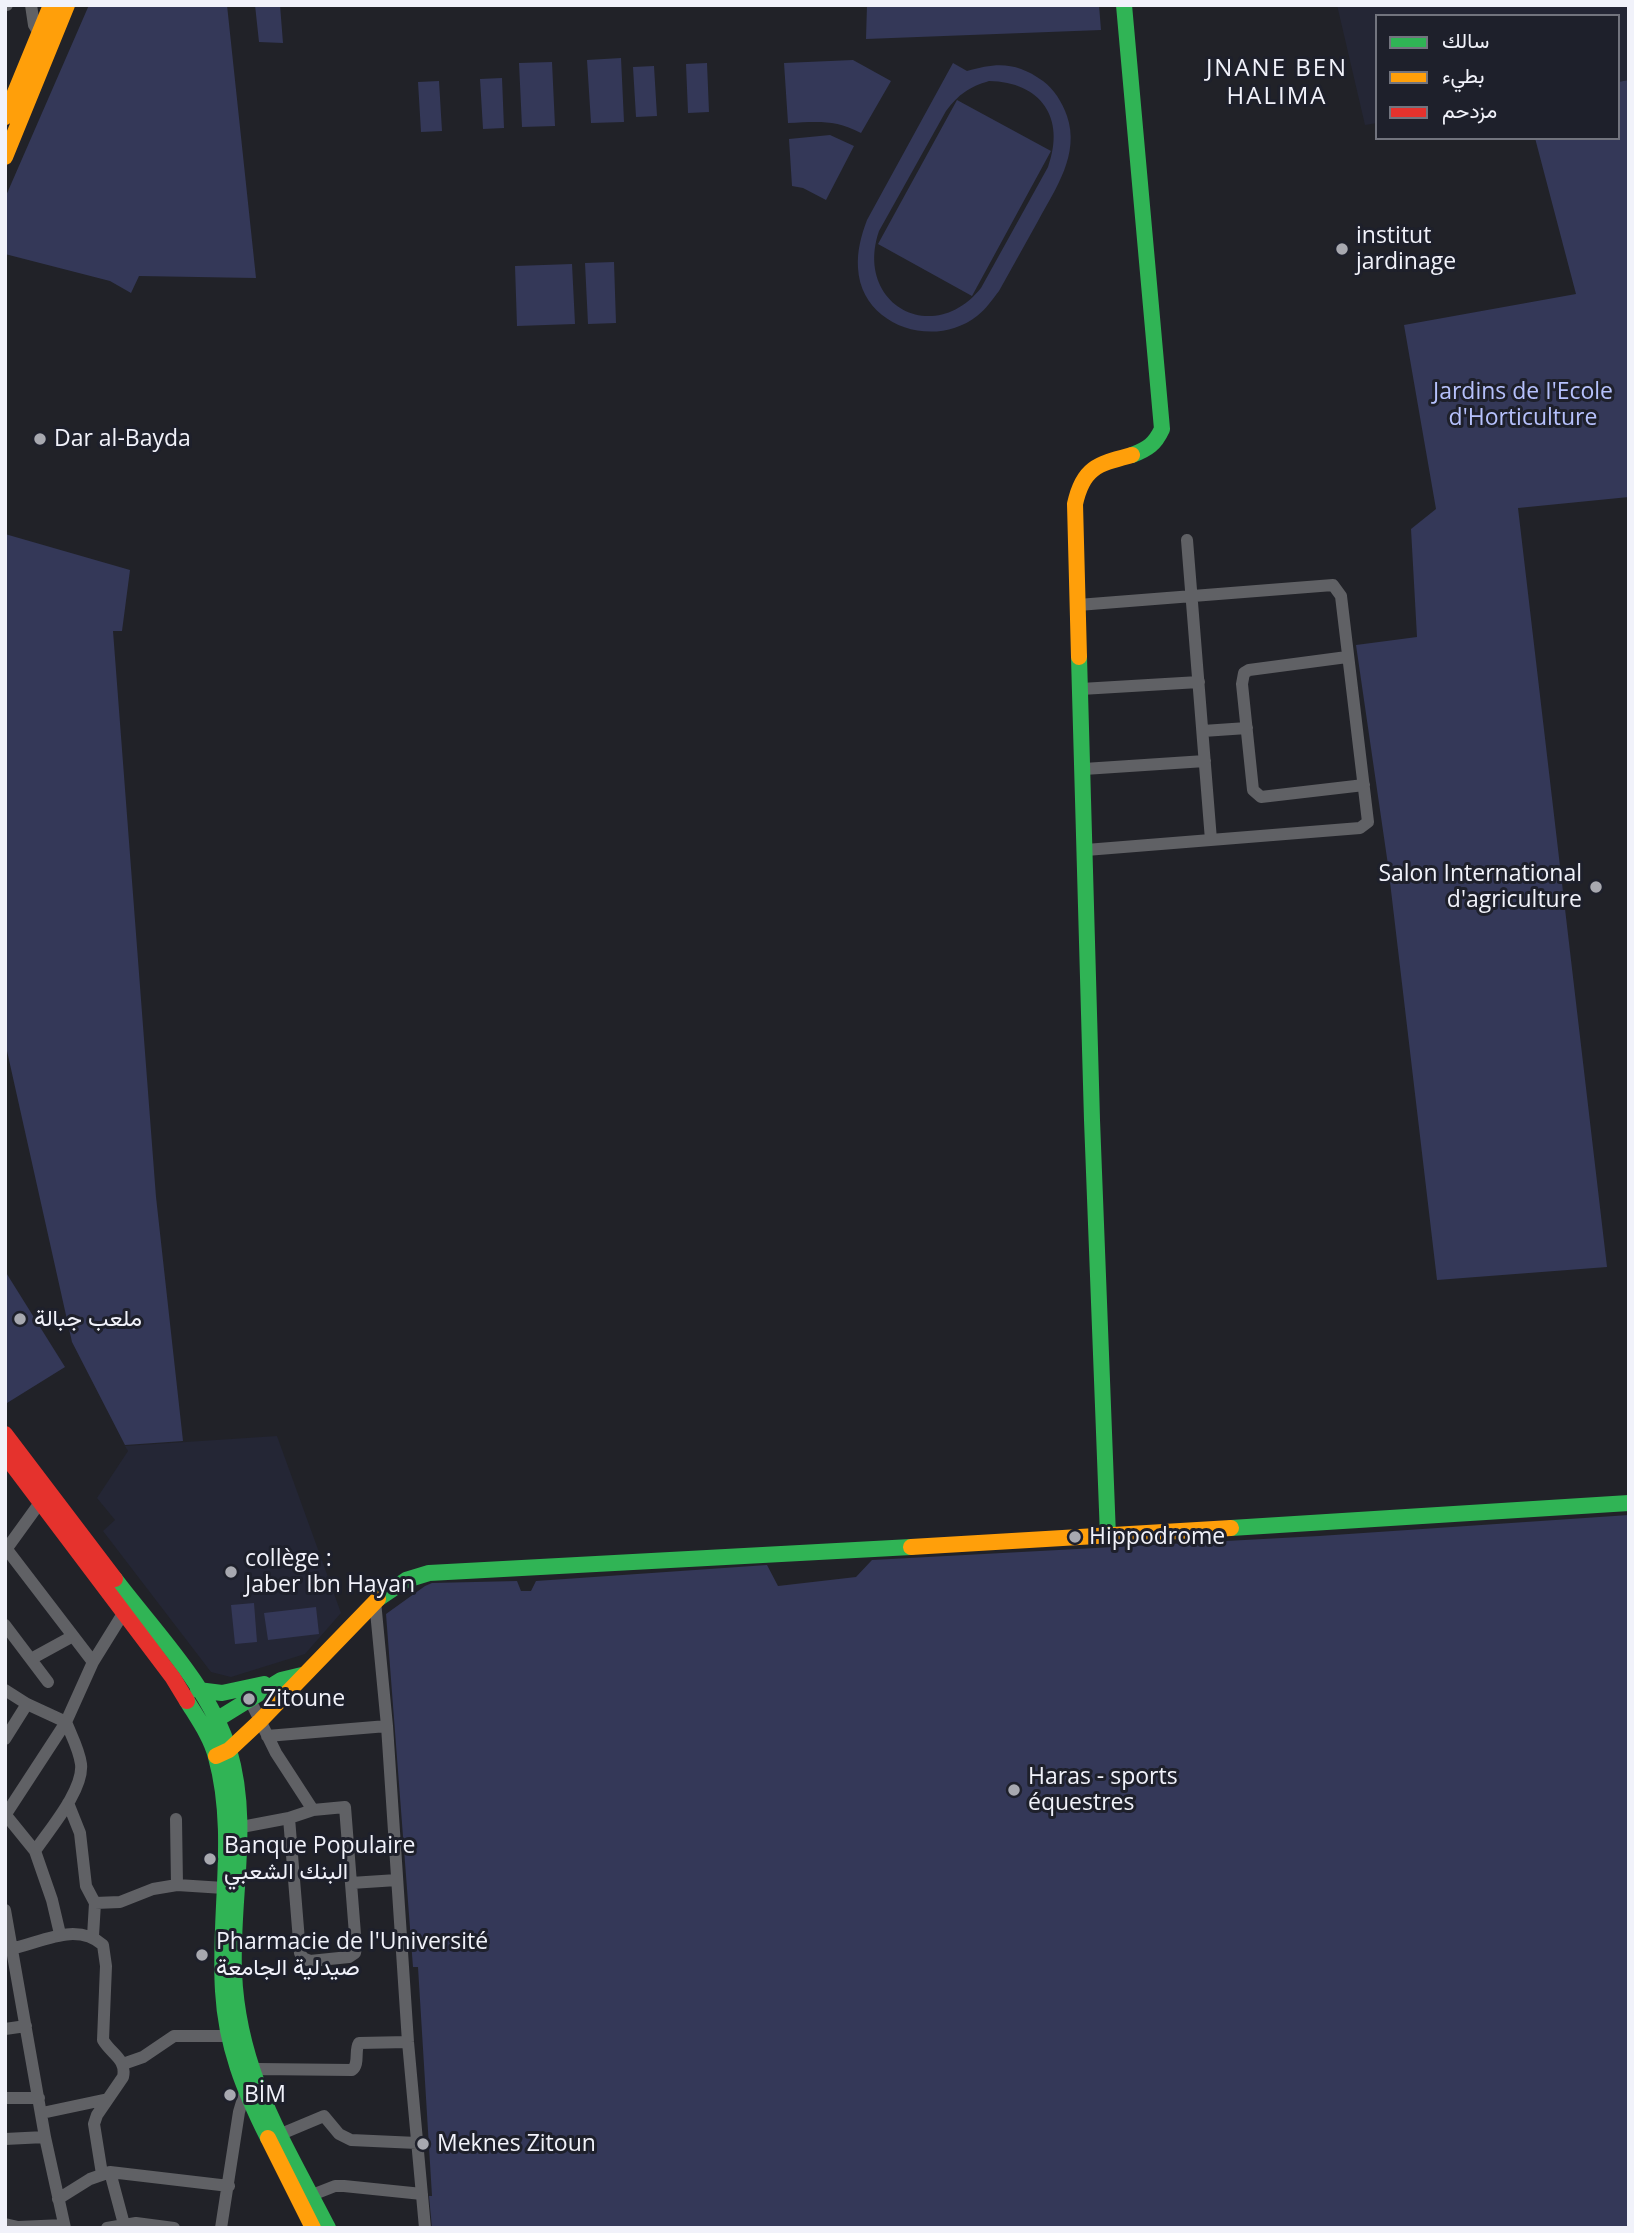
<!DOCTYPE html>
<meta charset="utf-8">
<style>
body{margin:0}
#map{position:relative;width:1634px;height:2233px;overflow:hidden;background:#212228;font-family:"Open Sans",Vazirmatn,sans-serif}
canvas{display:block}
.frame{position:absolute;inset:0;border:7px solid #f1f2fa;pointer-events:none}
.legend{position:absolute;left:1375px;top:14px;width:245px;height:126px;box-sizing:border-box;background:#1e202b;border:2px solid #72747e;margin:0;padding:9px 12px;list-style:none;font-size:21px;color:#f1f2fa}
.legend li{display:flex;align-items:center;gap:14px;height:35px}
.legend b{width:35px;border:2px solid #72747e}
</style>
<div id="map">
<canvas width="1634" height="2233"></canvas>
<div class="frame"></div>
<ul class="legend">
<li><b style="height:9px;background:#30b455"></b>سالك</li>
<li><b style="height:9px;background:#ff9f0a"></b>بطيء</li>
<li><b style="height:9px;background:#e5322d"></b>مزدحم</li>
</ul>
</div>
<script>
const c = document.querySelector('canvas').getContext('2d');
c.lineJoin = 'round';
function paint(path, color) {
  c.fillStyle = color;
  c.fill(path, 'evenodd');
}
function strokePath(path, color, width, dash) {
  c.strokeStyle = color;
  c.lineWidth = width;
  c.lineCap = dash ? 'butt' : 'round';
  c.setLineDash(dash || []);
  c.stroke(path);
}
function write(font, color, halo, rows, align = 'center') {
  c.font = font + ' "Open Sans",Vazirmatn,sans-serif';
  c.lineWidth = 6;
  c.setLineDash([]);
  c.textBaseline = 'middle';
  c.strokeStyle = halo;
  c.fillStyle = color;
  for (const [text, x, y, turn = 0] of rows) {
    c.save();
    c.translate(x, y);
    c.rotate((+turn || 0) * Math.PI / 180);
    c.textAlign = isNaN(turn) ? turn : align;
    if (halo) c.strokeText(text, 0, 0);
    c.fillText(text, 0, 0);
    c.restore();
  }
}
const built = new Path2D(`
 M1337,5h292v75l-11,2v-66h-241v107l-12,2z
 M277,1436l64,177 -36,41 -74,23 -20,-5 -108,-141 12,-11 -18,-22 31,-47 -3,-5z`);
const green = new Path2D(`
 M89,5h138l29,273 -117,-2 -8,17 -21,-12 -105,-27v-56z
 M255,5h25l3,38 -24,-1z
 M867,5h232l2,25 -235,9z
 M621,58l3,64 -33,1 -4,-63z
 M853,60l38,21 -30,52c-27,-14 -44,-11 -73,-10l-4,-60z
 M552,62l3,64 -33,1 -3,-64z
 M707,63l2,49 -21,1 -2,-49z
 M953,63l14,8c30,-9 50,-9 76,10 11,8 19,21 24,35 13,38 -11,72 -29,105 -13,23 -26,47 -39,70 -7,9 -13,18 -22,25 -43,34 -116,10 -119,-48 -1,-17 3,-32 9,-48zM989,81c52,1 77,37 59,86l-67,121c-48,60 -127,16 -102,-57l67,-120c13,-17 23,-24 43,-30z
 M654,66l3,50 -21,1 -3,-50z
 M502,78l2,50 -21,1 -3,-50z
 M1629,80v417l-111,11 89,759 -170,13 -49,-415 -32,-220 61,-8 -6,-108 25,-20 -32,-184 172,-31 -41,-156h83v-56z
 M439,81l3,50 -21,1 -3,-50z
 M957,100l94,51 -79,145 -94,-52z
 M830,135l24,11 -28,54 -23,-12 -11,-2 -3,-47z
 M614,262l2,61 -28,1 -3,-61z
 M572,264l3,60 -58,2 -2,-60z
 M5,534l125,36 -8,61h-9l43,566 27,244 -58,4 -53,-103 -67,-300z
 M5,1271l60,96 -58,36 -2,-3z
 M1629,1515v713h-1197l-3,-32h3l-14,-229h-5l-27,-353 39,-28 7,-3 85,-2 4,10h10l5,-10 231,-16 11,21 78,-9 16,-17 447,-24z
 M254,1603l3,39 -22,2 -4,-39z
 M316,1607l3,27 -51,6 -4,-27z`);
const street = new Path2D(`
 M5,5h2
 M31,5l3,20 6,10
 M1187,540l24,300
 M1078,605l255,-20 8,11 27,226 -8,6 -274,22
 M1347,657l-98,13 -5,3 -2,11 11,106 8,7 103,-12
 M1081,689l118,-7
 M1203,731l44,-3
 M1084,769l121,-8
 M5,1547l88,115 -27,60 -60,92
 M5,1551l39,-54
 M375,1601l12,125 21,316 17,186
 M5,1625l43,57
 M31,1659l42,-23
 M93,1662l31,-50
 M5,1690l22,14 39,18c5,13 13,27 15,42 3,26 -32,66 -46,87
 M247,1694l29,59 37,57
 M267,1736l120,-10
 M5,1739l22,-35
 M68,1803l12,30 6,53 9,17 25,-1 33,-13 24,-4 47,3
 M5,1814l30,37 17,49 8,34
 M176,1819l1,66
 M231,1829l58,-11 24,-8 32,-3 11,140 -1,6 -6,4 -39,4 -7,-3 -3,-5 -11,-135
 M351,1883l46,-3
 M5,1910l40,227 20,91
 M93,1936l2,-33
 M5,1950c33,-5 69,-30 98,-5l3,21 -3,74c8,14 24,19 20,37l-26,38 -3,9 8,50
 M5,2029l21,-3
 M123,2064l20,-7 31,-21h54
 M5,2098h34
 M42,2113l66,-14
 M281,2134l43,-18 15,18 12,6 66,3
 M5,2139l40,-2
 M110,2172l15,56
 M312,2195l23,-9h9l78,8
 M58,2199l32,-20 20,-7 119,14
 M5,2224l13,3 46,-2
 M107,2228l29,-5 38,5
 M221,2228l18,-116 6,-20 12,-23 95,1c8,-6 2,-19 7,-27l49,-1`);
const fast = new Path2D(`
 M1124,5l38,424c-7,15 -14,20 -30,26
 M1079,657l13,463 16,416
 M1231,1528l398,-25
 M115,1579c40,53 94,107 114,171 22,73 2,148 5,222 4,100 50,170 94,256
 M378,1599l28,-19 23,-7 482,-26
 M198,1690l24,3 42,-9
 M187,1701c11,18 24,36 29,56 21,76 2,157 7,234 3,55 21,99 45,147
 M208,1725l73,-45 21,-5`);
const slow = new Path2D(`
 M5,117l46,-112
 M5,157l62,-152
 M1079,657l-4,-153c8,-37 23,-40 57,-49
 M911,1547l320,-19
 M216,1756l13,-6 31,-29 118,-122
 M268,2138l45,90`);
const jam = new Path2D(`
 M5,1434l110,145
 M5,1455l168,223 14,23`);
const markers = [
 [1342,249,7,"#a8a9b0"],
 [40,439,7,"#a8a9b0"],
 [1596,887,7,"#a8a9b0"],
 [20,1319,7,"#a8a9b0"],
 [1075,1537,7,"#a8a9b0"],
 [231,1572,7,"#a8a9b0"],
 [249,1699,7,"#a8a9b0"],
 [1014,1790,7,"#a8a9b0"],
 [210,1859,7,"#a8a9b0"],
 [202,1955,7,"#a8a9b0"],
 [230,2095,7,"#a8a9b0"],
 [423,2144,7,"#a8a9b0"]
];
const poiNames = [
 ["institut",1356,236],
 ["jardinage",1356,262],
 ["Dar al-Bayda",54,439],
 ["Salon International",1582,874,"right"],
 ["d'agriculture",1582,900,"right"],
 ["ملعب جبالة",34,1319],
 ["Hippodrome",1089,1537],
 ["collège :",245,1559],
 ["Jaber Ibn Hayan",245,1585],
 ["Zitoune",263,1699],
 ["Haras - sports",1028,1777],
 ["équestres",1028,1803],
 ["Banque Populaire",224,1846],
 ["البنك الشعبي",224,1872],
 ["Pharmacie de l'Université",216,1942],
 ["صيدلية الجامعة",216,1968],
 ["BİM",244,2095],
 ["Meknes Zitoun",437,2144]
];
const parkNames = [
 ["Jardins de I'Ecole",1523,392],
 ["d'Horticulture",1523,418]
];
const neighbourhoodNames = [
 ["JNANE BEN",1277,69],
 ["HALIMA",1277,97]
];
paint(built, '#242635');
paint(green, '#343858');
strokePath(street, '#606165', 12);
strokePath(fast, '#30b455', 16);
strokePath(slow, '#ff9f0a', 16);
strokePath(jam, '#e5322d', 16);
for (const [x, y, r, color] of markers) {
  const dot = new Path2D();
  dot.arc(x, y, r, 0, 2 * Math.PI);
  c.fillStyle = color;
  c.fill(dot);
  strokePath(dot, '#1e202b', 2.5);
}
write('23px', '#f1f2fa', '#1e202b', poiNames, 'left');
write('23px', '#b6c1fc', '#1e202b', parkNames);
c.letterSpacing = '2px';
write('24px', '#f1f2fa', '#1e202b', neighbourhoodNames);
c.letterSpacing = '0px';
</script>
